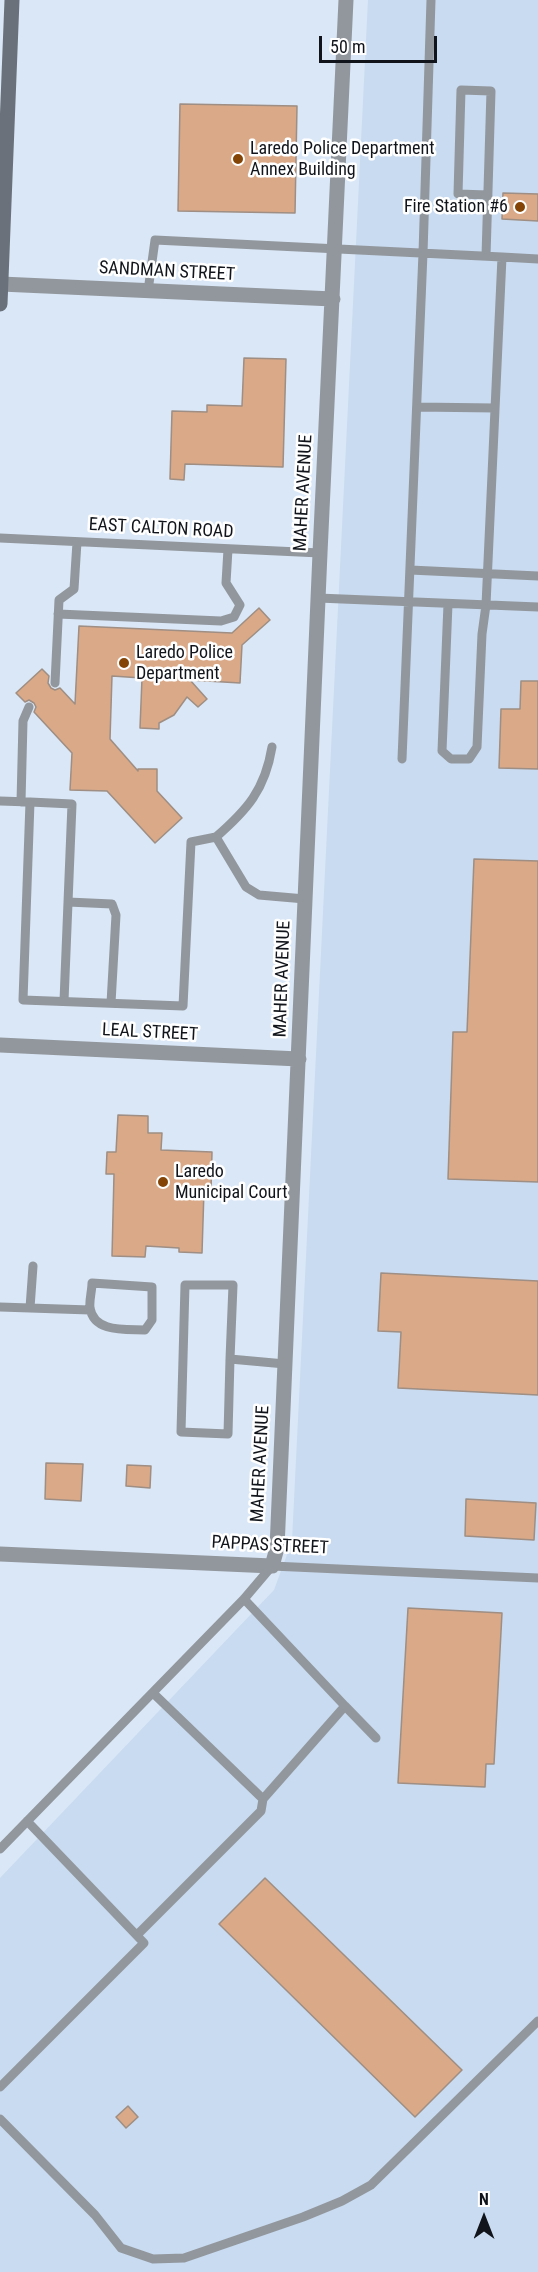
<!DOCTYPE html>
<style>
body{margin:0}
#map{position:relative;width:538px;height:2272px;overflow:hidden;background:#dae7f7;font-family:"Roboto Condensed",sans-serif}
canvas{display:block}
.north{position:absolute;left:454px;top:2188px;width:60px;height:60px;-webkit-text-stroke:4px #fff;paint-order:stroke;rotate:0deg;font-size:16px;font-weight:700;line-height:24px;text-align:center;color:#11151b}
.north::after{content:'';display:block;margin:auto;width:21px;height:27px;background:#11151b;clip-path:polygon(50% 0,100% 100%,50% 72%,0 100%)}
.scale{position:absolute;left:319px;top:36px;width:118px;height:27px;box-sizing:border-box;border:3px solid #11151b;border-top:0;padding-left:8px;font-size:18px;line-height:21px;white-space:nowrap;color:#11151b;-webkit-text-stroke:4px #fff;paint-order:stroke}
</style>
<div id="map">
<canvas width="538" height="2272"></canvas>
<div class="north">N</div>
<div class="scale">50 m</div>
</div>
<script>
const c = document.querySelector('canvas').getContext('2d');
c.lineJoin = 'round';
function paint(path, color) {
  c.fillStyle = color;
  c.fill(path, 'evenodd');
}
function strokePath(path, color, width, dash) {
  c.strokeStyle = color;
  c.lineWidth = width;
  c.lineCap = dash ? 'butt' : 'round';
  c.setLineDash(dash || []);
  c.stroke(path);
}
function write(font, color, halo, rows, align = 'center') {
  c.font = font + ' "Roboto Condensed",sans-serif';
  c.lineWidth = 5;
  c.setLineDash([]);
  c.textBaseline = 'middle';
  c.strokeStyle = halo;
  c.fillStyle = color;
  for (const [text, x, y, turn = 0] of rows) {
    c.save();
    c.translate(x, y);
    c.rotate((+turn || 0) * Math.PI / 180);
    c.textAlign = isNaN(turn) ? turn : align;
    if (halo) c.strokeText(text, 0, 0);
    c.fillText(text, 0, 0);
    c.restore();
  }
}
const built = new Path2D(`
 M368,0h170v2272h-538v-394l274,-288 18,-49z`);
const building = new Path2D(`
 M180,104l117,2 -2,107 -117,-2z
 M503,193l35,1v27l-36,-2z
 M244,358l42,1 -3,108 -98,-3 -1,16 -14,-1 2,-68 35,1v-7l35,1z
 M259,608l11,12 -28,25 -2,38 -50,-3 17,19 -9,8 -11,-10 -13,18 -15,8v6l-19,-1 2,-50 -30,-2 -2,63 28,32v-2h19v22l25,27 -27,25 -48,-52 -37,-1 2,-37 -38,-41 2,-5 -2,-4 -5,-3 -4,2 -9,-9 26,-24 7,7 -1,7 3,5 4,2 5,-2 15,16 4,-78 153,7z
 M521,681h17v88l-39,-1 2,-59h19z
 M474,859l64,2v321l-90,-3 5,-147h14z
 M118,1115l30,1v17h14l-1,17 51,2 -1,39 -7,-1 -2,63 -23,-1v-4l-33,-2 -1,11 -33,-1 2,-82h-8l1,-22h9z
 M381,1273l157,8v114l-140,-7 3,-56 -23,-1z
 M46,1463l37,1 -2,37 -36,-2z
 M127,1465l24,1 -1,22 -24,-2z
 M466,1499l70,4 -2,37 -69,-4z
 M408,1608l94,5 -8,151h-8l-1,23 -87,-4z
 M265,1878l197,192 -47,47 -196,-193z
 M128,2106l10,11 -12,11 -10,-11z`);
const lane = new Path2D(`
 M486,256l5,-165 -30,-1 -3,104 30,1
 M502,257l36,2
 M148,291l7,-51 347,17 -16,348 -4,29 -5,113 -8,12h-18l-9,-8 6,-147
 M417,407l78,1
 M0,538l320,15
 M410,570l128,6
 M318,598l220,9
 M58,614l163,7 13,-4 6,-12 -14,-22 2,-34
 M55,683l4,-83 15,-11 3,-47
 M272,747c-7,43 -25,63 -56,90l30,50 13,8 46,4
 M402,759l21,-506 8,-253
 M0,801l30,1 -7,198 160,6 8,-164 25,-5
 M21,802l2,-81 6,-14
 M30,802l42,2 -8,197
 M68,902l44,2 4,11 -5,88
 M92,1283l60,4v33l-7,10c-19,-1 -51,3 -55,-22 -1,-8 2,-17 2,-25z
 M0,1307l90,3
 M30,1308l3,-42
 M230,1359l-2,75 -47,-2 4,-147h48l-3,74 55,5
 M244,1599l101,107 -82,93
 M345,1706l31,32
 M0,1849l244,-250 28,-33 266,12
 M137,1935l124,-124 2,-12 -110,-106
 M0,2087l144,-144 -117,-122
 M0,2119l95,96 26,33 32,11 31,-1 119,-41 39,-16 29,-16 167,-164`);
const street = new Path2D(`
 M1,284l332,15
 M0,1045l299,14
 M0,1554l272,12 5,-18 43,-995 26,-553`);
const secondary = new Path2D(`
 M0,304l12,-304`);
const markers = [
 [238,159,6,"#834405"],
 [520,207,6,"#834405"],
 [124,663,6,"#834405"],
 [163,1182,6,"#834405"]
];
const poiNames = [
 ["Laredo Police Department",250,149],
 ["Annex Building",250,170],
 ["Fire Station #6",508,207,"right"],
 ["Laredo Police",136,653],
 ["Department",136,674],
 ["Laredo",175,1172],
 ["Municipal Court",175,1193]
];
const streetNames = [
 ["SANDMAN STREET",167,272,3],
 ["MAHER AVENUE",304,493,-87],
 ["EAST CALTON ROAD",161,529,3],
 ["MAHER AVENUE",283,979,-88],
 ["LEAL STREET",150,1033,3],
 ["MAHER AVENUE",261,1464,-87],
 ["PAPPAS STREET",270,1546,3]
];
paint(built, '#c9dbf0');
paint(building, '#d9a988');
strokePath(building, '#9e8e83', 1.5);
strokePath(lane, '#92979d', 9);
strokePath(street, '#92979d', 15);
strokePath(secondary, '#6a717b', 15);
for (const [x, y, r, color] of markers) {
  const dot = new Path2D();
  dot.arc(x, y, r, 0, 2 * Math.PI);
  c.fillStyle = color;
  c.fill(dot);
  strokePath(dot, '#fff', 2);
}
write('18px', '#11151b', '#fff', poiNames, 'left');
write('18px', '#11151b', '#fff', streetNames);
</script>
